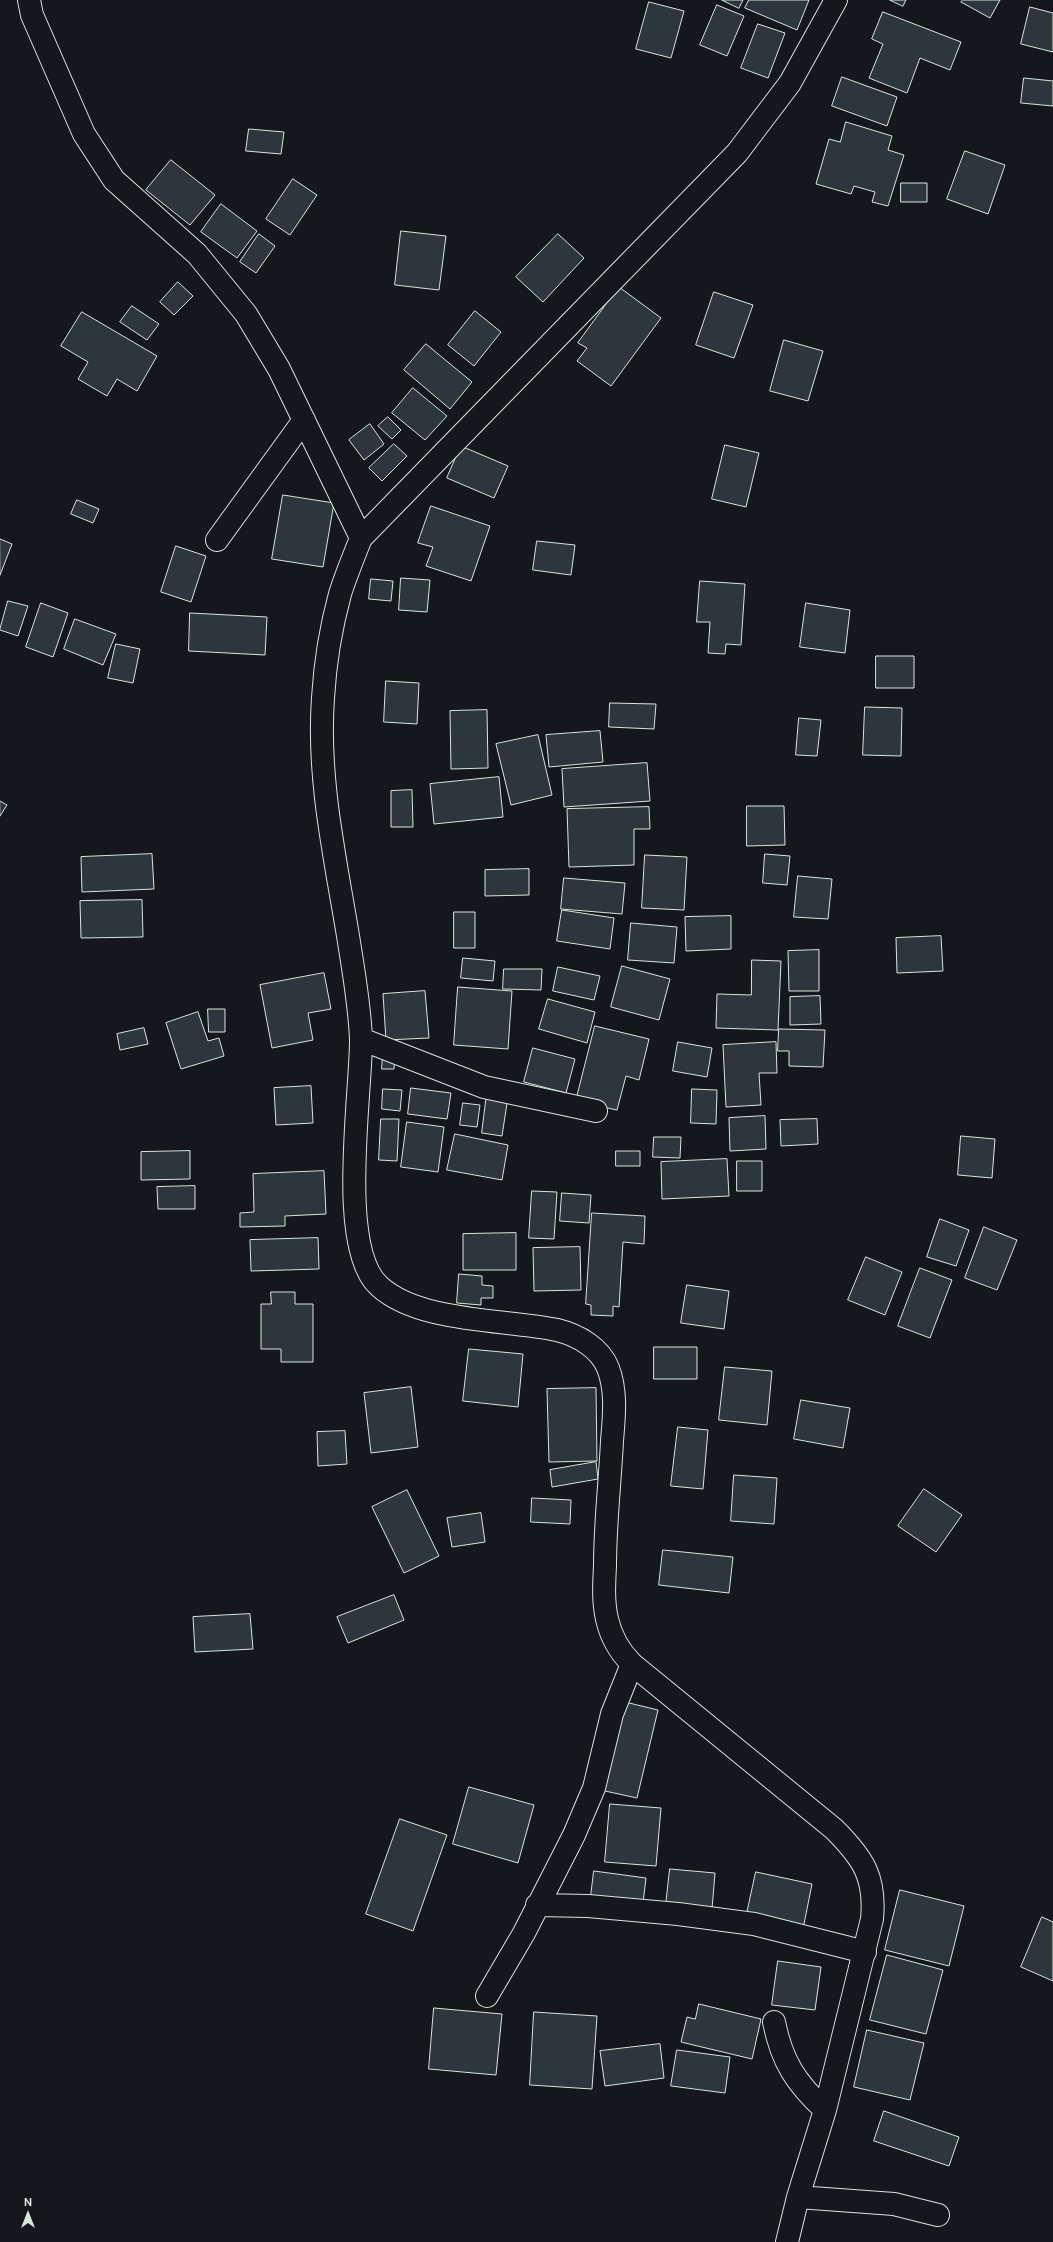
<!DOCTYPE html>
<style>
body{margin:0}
#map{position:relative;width:1053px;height:2242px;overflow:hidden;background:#14181c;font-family:"DM Sans",sans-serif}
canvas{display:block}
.north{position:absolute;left:8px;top:2194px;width:40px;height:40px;-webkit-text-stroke:3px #14181c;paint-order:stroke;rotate:0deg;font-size:11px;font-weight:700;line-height:16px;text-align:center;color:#d8e6dc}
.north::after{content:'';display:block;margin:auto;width:14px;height:18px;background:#d8e6dc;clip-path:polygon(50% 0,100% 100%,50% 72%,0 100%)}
</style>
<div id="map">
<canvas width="1053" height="2242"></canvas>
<div class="north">N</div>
</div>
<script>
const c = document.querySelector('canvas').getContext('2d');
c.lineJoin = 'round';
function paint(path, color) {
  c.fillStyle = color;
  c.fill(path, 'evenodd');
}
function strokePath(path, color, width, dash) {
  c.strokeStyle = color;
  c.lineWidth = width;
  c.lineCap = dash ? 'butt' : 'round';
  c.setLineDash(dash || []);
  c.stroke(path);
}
const building = new Path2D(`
 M722,0h21l-4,8z
 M749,0h60l-12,30 -52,-22z
 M890,0h16l-3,6z
 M963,0h37l-10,18 -29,-16z
 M649,2l35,9 -13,47 -35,-9z
 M717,5l27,11 -17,40 -27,-11z
 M1030,7l23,6v39l-32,-8z
 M883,12l78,30 -11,28 -30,-12 -13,35 -38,-15 14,-34 -11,-5z
 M758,24l27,9 -17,45 -27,-10z
 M842,77l55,20 -10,29 -55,-20z
 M1024,78l29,3v25l-32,-3z
 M846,122l46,14 -4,14 16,5 -16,51 -16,-4 3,-10 -21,-6 -3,8 -35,-10 13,-45 11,3z
 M249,129l35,3 -3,22 -35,-3z
 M965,151l40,14 -17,49 -41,-15z
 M171,160l44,35 -25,30 -44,-35z
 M293,179l24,16 -27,40 -24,-16z
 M901,183h26v19h-26z
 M221,204l36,27 -20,27 -36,-26z
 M401,231l45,5 -7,54 -44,-5z
 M259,234l16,12 -19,27 -16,-11z
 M558,234l26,24 -41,44 -27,-25z
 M178,282l15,14 -19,19 -14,-13z
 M619,287l42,31 -50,68 -34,-25 10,-13 -9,-5z
 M714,292l39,13 -19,53 -38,-13z
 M132,306l27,18 -12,16 -27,-18z
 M475,311l26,21 -27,34 -26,-21z
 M82,312l75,44 -20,35 -20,-12 -10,17 -29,-17 10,-17 -27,-16z
 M784,340l39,11 -15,50 -38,-10z
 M426,344l46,38 -22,27 -46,-39z
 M413,388l34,28 -22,24 -33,-27z
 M388,417l13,13 -9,9 -14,-13z
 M370,424l14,20 -20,16 -15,-20z
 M394,444l13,12 -25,25 -13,-13z
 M725,445l34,8 -13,54 -34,-8z
 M461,446l47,20 -14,32 -47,-20z
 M283,495l51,8 -11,64 -51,-8z
 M77,500l22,9 -6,14 -22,-9z
 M431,506l59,20 -19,55 -45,-15 7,-19 -15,-4z
 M0,539l12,5 -12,31z
 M537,541l38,4 -4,30 -38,-5z
 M176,546l30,10 -15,46 -30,-10z
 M401,578l29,2 -3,32 -28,-2z
 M371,579l22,2 -2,20 -22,-2z
 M700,581l45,3 -4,61 -15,-1 -1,10 -17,-1 2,-31h-13z
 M8,601l20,5 -10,30 -18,-6z
 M41,603l27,10 -15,44 -27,-10z
 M806,603l44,7 -5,43 -45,-6z
 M190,613l77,4 -2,38 -76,-4z
 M75,619l41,15 -13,31 -39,-16z
 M116,644l24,5 -7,34 -25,-5z
 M876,656h38v32h-38z
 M386,681l33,2 -2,41 -33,-2z
 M610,703l46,1 -2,25 -45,-2z
 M865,707l37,1 -1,48 -38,-1z
 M487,710l1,58 -37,1 -1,-58z
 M799,718l22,2 -4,36 -21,-1z
 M600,731l3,31 -54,5 -3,-32z
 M538,735l14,60 -41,10 -15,-61z
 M647,763l3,38 -86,6 -2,-38z
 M499,777l4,40 -69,7 -4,-40z
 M412,790l1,37h-22v-36z
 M0,801l7,4 -7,11z
 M747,806h37l1,39 -38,1z
 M649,807l1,22h-16v36l-65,2 -2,-58z
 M152,854l2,35 -72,3 -1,-35z
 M765,854l25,2 -3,29 -24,-2z
 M645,855l42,2 -3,53 -42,-2z
 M529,869v26l-44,1v-26z
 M798,876l34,3 -4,40 -34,-2z
 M564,878l61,5 -3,31 -61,-5z
 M142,900l1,37 -62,1 -1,-37z
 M562,910l52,8 -4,31 -53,-8z
 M454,912h21v36h-21z
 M731,916v33l-45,2 -1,-34z
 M631,923l46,4 -3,36 -46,-3z
 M941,936l2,35 -46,2 -1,-35z
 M819,950v41h-30l-1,-40z
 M463,958l32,3 -2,20 -32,-3z
 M752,960l29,1 -3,69 -62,-2 1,-34 34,1z
 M622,966l48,13 -11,41 -48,-13z
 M558,967l42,9 -6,24 -41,-9z
 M504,969h38l-1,21 -38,-1z
 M324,973l7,36 -23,4 5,27 -41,8 -12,-63z
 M458,987l54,4 -4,58 -54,-4z
 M425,991l4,47 -43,2 -3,-46z
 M820,996l1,28 -31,1v-28z
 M548,999l47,13 -8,31 -48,-14z
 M208,1009h17v23h-16z
 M198,1012l10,29 11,-3 5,18 -43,13 -15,-46z
 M595,1026l54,13 -10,41 -13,-4 -9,34 -41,-9z
 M144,1028l4,16 -28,6 -3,-16z
 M779,1029l46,1 -2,37 -34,-1v-15h-11z
 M678,1042l34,6 -5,29 -34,-6z
 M776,1042l1,31h-18l2,32 -35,2 -3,-62z
 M533,1048l42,11 -9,34 -42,-11z
 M383,1054h12l-1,15h-12z
 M311,1086l2,37 -37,2 -2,-37z
 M411,1088l40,5 -4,26 -39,-5z
 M383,1089l19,1 -2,21 -18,-2z
 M692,1089l25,1 -1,34 -25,-1z
 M487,1093l21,4 -6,39 -20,-3z
 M463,1103l17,2 -3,22 -17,-2z
 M765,1116l1,33 -36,2 -1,-33z
 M381,1119h18l-2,42 -18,-1z
 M817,1119l1,25 -37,2 -1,-26z
 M407,1122l37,5 -6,45 -37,-5z
 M455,1134l53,11 -6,35 -55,-10z
 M961,1136l34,3 -3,39 -34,-3z
 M654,1137h27l-1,21 -27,-1z
 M190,1151v28l-49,1v-28z
 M616,1151h24v15h-24z
 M727,1159l2,37 -67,3 -1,-37z
 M737,1161h25v30h-25z
 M324,1171l2,43 -41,2v10l-45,1v-14l14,-1 -1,-38z
 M195,1186v23h-37l-1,-22z
 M532,1191l25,1 -3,47 -25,-1z
 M562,1193l29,2 -2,28 -29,-2z
 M592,1213l53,3 -1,28 -21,-2 -4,65 -6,-1v10l-22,-1v-10l-5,-1z
 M940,1219l29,11 -13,36 -29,-9z
 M984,1227l33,13 -20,50 -32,-12z
 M516,1233v37h-53v-36z
 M318,1238l1,31 -68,2 -1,-31z
 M580,1247l1,43 -47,1 -1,-43z
 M866,1257l36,15 -17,43 -37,-15z
 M920,1268l32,12 -22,58 -32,-12z
 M459,1274l23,2v9l11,1v12h-12v7l-24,-2z
 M687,1285l42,6 -5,38 -43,-6z
 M271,1292h24v12h18v58h-32v-13h-20v-45h10z
 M654,1347h43v32h-43z
 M469,1349l54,5 -5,53 -55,-6z
 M725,1367l47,4 -5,54 -48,-5z
 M411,1387l7,60 -47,6 -7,-60z
 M596,1388l1,73 -48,1 -2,-73z
 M801,1400l49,8 -7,40 -49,-9z
 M678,1427l30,3 -5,59 -32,-3z
 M345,1431l2,33 -29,2 -1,-34z
 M596,1462l2,17 -46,8 -2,-17z
 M734,1475l43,3 -3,46 -43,-3z
 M924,1489l38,26 -26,37 -38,-26z
 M407,1490l32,66 -35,17 -32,-66z
 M532,1498l39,2 -1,24 -39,-2z
 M481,1513l4,29 -33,5 -5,-29z
 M663,1550l70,7 -4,36 -70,-8z
 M394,1595l10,25 -56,23 -11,-26z
 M250,1614l3,35 -58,3 -2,-35z
 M625,1702l33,8 -21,88 -32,-7z
 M469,1787l65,18 -16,58 -65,-19z
 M610,1804l51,4 -5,58 -51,-4z
 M400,1819l47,16 -34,96 -47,-17z
 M670,1869l45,4 -3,36 -46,-4z
 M594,1871l52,7 -3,25 -52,-7z
 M756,1872l56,12 -9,45 -57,-11z
 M900,1890l64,16 -15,60 -64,-16z
 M1042,1917l11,5v59l-32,-14z
 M887,1955l56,15 -17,64 -56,-14z
 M778,1961l43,6 -6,43 -43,-5z
 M699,2004l62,15 -9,40 -71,-17 6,-25 8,2z
 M434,2008l68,6 -6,61 -67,-6z
 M534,2012l63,4 -5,73 -62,-4z
 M867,2030l57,13 -14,57 -56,-13z
 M660,2044l4,34 -59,8 -5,-35z
 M677,2050l53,7 -5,36 -54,-7z
 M884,2111l75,26 -10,29 -75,-25z`);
const minor = new Path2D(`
 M29,0l3,15 52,119 30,46 83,74 49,60 33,55 82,169
 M217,540l87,-120
 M361,1039l123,48 112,24
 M537,1905l51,1 90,8 76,10 111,28
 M487,1996l37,-63 50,-98 20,-47 18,-74 20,-50
 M774,2022c8,40 22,61 51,88
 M798,2197l96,7 44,11
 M787,2242l11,-45 27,-87 47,-191c4,-42 -9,-61 -38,-90l-202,-165c-12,-12 -21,-27 -25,-45 -4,-17 -3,-35 -2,-53 0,-42 5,-84 7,-125 2,-24 5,-50 -4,-73 -8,-20 -30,-33 -51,-38 -51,-11 -138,-7 -178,-44 -42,-38 -18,-190 -18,-246 -1,-32 -7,-66 -12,-98 -13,-81 -32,-162 -26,-244 2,-34 8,-71 17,-104 6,-19 14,-38 21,-56l376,-385 53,-70 46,-83`);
paint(building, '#2c363c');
strokePath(building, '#d8e6dc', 1);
strokePath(minor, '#d8e6dc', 24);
strokePath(minor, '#14181c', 22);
</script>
